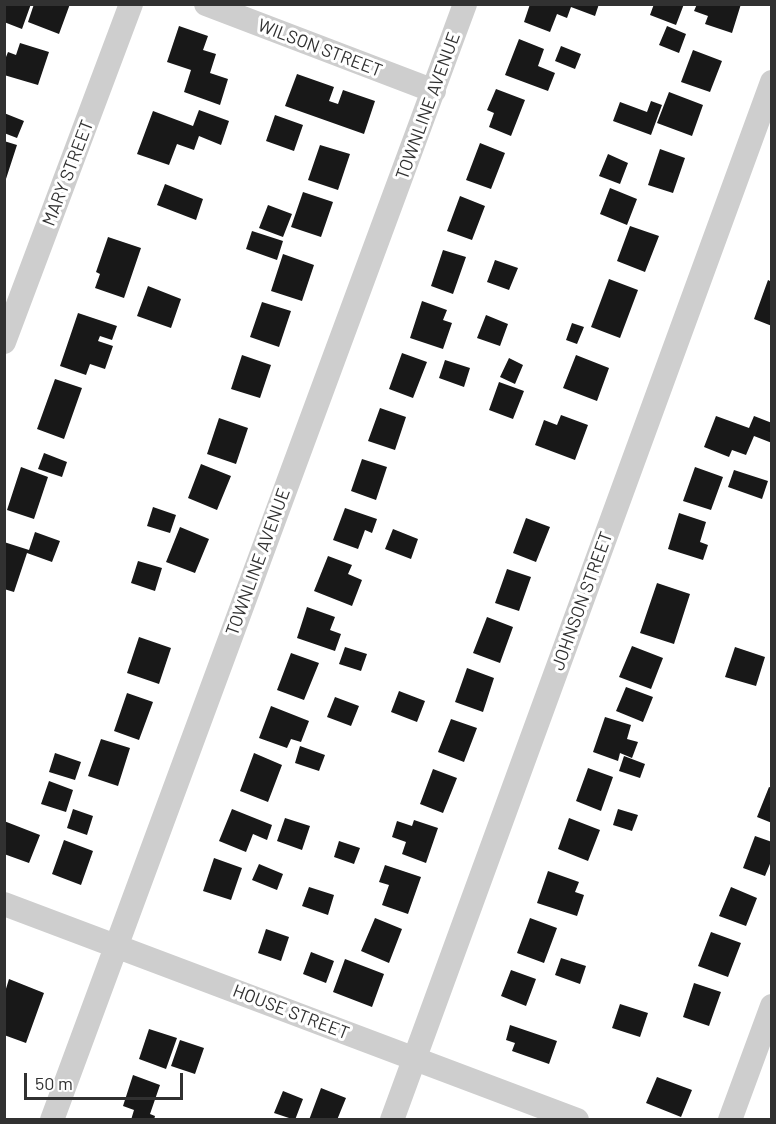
<!DOCTYPE html>
<style>
body{margin:0}
#map{position:relative;width:776px;height:1124px;overflow:hidden;background:#fff;font-family:Barlow,sans-serif}
canvas{display:block}
.frame{position:absolute;inset:0;border:6px solid #313131;pointer-events:none}
.scale{position:absolute;left:24px;top:1073px;width:159px;height:27px;box-sizing:border-box;border:3px solid #313131;border-top:0;padding-left:8px;font-size:18px;line-height:21px;white-space:nowrap;color:#313131;-webkit-text-stroke:4px #fff;paint-order:stroke}
</style>
<div id="map">
<canvas width="776" height="1124"></canvas>
<div class="frame"></div>
<div class="scale">50 m</div>
</div>
<script>
const c = document.querySelector('canvas').getContext('2d');
c.lineJoin = 'round';
function paint(path, color) {
  c.fillStyle = color;
  c.fill(path, 'evenodd');
}
function strokePath(path, color, width, dash) {
  c.strokeStyle = color;
  c.lineWidth = width;
  c.lineCap = dash ? 'butt' : 'round';
  c.setLineDash(dash || []);
  c.stroke(path);
}
function write(font, color, halo, rows, align = 'center') {
  c.font = font + ' Barlow,sans-serif';
  c.lineWidth = 6;
  c.setLineDash([]);
  c.textBaseline = 'middle';
  c.strokeStyle = halo;
  c.fillStyle = color;
  for (const [text, x, y, turn = 0] of rows) {
    c.save();
    c.translate(x, y);
    c.rotate((+turn || 0) * Math.PI / 180);
    c.textAlign = isNaN(turn) ? turn : align;
    if (halo) c.strokeText(text, 0, 0);
    c.fillText(text, 0, 0);
    c.restore();
  }
}
const building = new Path2D(`
 M4,4h27l-9,25 -18,-7z
 M34,4h36l-11,30 -31,-12z
 M530,4h69l-4,12 -24,-9 -4,11 -10,-4 -7,18 -26,-10z
 M654,4h30l-8,21 -26,-10z
 M697,4h44l-9,29 -27,-9 3,-8 -14,-5z
 M179,26l29,10 -5,14 13,4 -6,19 18,6 -8,26 -36,-13 7,-22 -24,-8z
 M667,26l19,8 -7,19 -20,-8z
 M519,39l25,10 -6,17 17,7 -7,18 -43,-16z
 M20,43l29,9 -11,33 -34,-10v-13l4,-10 8,3z
 M561,46l20,8 -6,15 -20,-8z
 M693,50l29,11 -12,31 -29,-10z
 M297,74l37,13 -5,14 9,3 5,-14 32,11 -11,33 -79,-28z
 M496,89l29,11 -14,36 -22,-9 5,-14 -7,-3z
 M669,92l34,13 -11,31 -35,-13z
 M651,101l11,4 -11,30 -38,-14 7,-19 27,10z
 M199,110l30,11 -8,24 -22,-9 -5,14 -17,-6 -8,21 -32,-11 16,-43 40,15z
 M4,113l20,8 -7,17 -13,-5z
 M275,115l28,10 -9,26 -28,-10z
 M4,141l13,4 -12,37h-1z
 M480,143l25,10 -14,36 -25,-9z
 M320,145l30,9 -12,36 -30,-10z
 M660,149l25,9 -12,35 -25,-8z
 M608,154l20,9 -8,21 -21,-8z
 M165,184l38,15 -7,21 -39,-15z
 M610,188l27,11 -10,26 -27,-11z
 M303,192l30,10 -12,35 -30,-10z
 M460,196l25,10 -13,34 -25,-9z
 M268,205l24,9 -9,23 -24,-9z
 M630,226l29,10 -14,36 -28,-11z
 M252,231l31,10 -6,19 -31,-11z
 M108,237l33,11 -17,50 -29,-10 5,-14 -4,-2z
 M443,250l23,7 -13,37 -22,-8z
 M283,254l31,11 -12,36 -31,-10z
 M495,260l23,8 -9,22 -22,-8z
 M609,279l29,11 -18,48 -29,-11z
 M768,280l4,2v44l-18,-7z
 M148,286l33,13 -10,29 -34,-12z
 M422,301l25,9 -4,10 9,3 -9,26 -33,-11z
 M262,302l29,9 -12,36 -29,-10z
 M78,313l39,13 -5,14 -12,-4 -2,5 15,5 -8,23 -15,-5 -4,11 -26,-9z
 M486,315l22,9 -8,22 -23,-8z
 M572,323l12,4 -7,17 -11,-4z
 M402,353l25,9 -14,36 -24,-9z
 M242,355l29,10 -11,33 -29,-9z
 M576,355l33,13 -12,33 -34,-13z
 M509,358l14,7 -8,19 -15,-7z
 M445,360l25,8 -6,19 -25,-9z
 M55,379l27,9 -18,51 -27,-10z
 M499,382l25,9 -11,28 -24,-9z
 M380,408l26,9 -11,33 -27,-9z
 M561,415l27,10 -13,35 -40,-15 9,-25 13,5z
 M716,416l33,12 5,-12 18,7v20l-18,-7 -8,19 -14,-5 -3,7 -25,-10z
 M219,418l29,10 -12,36 -29,-10z
 M44,453l23,9 -5,15 -24,-8z
 M362,459l25,8 -11,33 -25,-9z
 M201,464l30,12 -14,34 -29,-12z
 M21,467l27,10 -14,42 -27,-9z
 M695,467l28,10 -12,33 -28,-9z
 M734,470l34,11 -6,18 -34,-12z
 M153,507l23,8 -6,18 -23,-7z
 M345,508l32,11 -5,14 -7,-3 -7,19 -25,-9z
 M679,513l27,9 -6,20 8,3 -5,15 -35,-11z
 M526,518l24,9 -14,35 -23,-9z
 M180,527l29,12 -14,34 -29,-11z
 M393,529l25,10 -7,20 -26,-10z
 M35,532l25,9 -8,21 -25,-9 -13,39 -10,-3v-47l25,8z
 M328,556l24,9 -4,9 14,6 -10,26 -38,-15z
 M138,561l24,7 -7,23 -24,-8z
 M507,569l24,8 -12,34 -24,-8z
 M657,583l33,11 -16,50 -34,-11z
 M307,607l28,10 -5,13 11,4 -6,17 -38,-13z
 M487,617l26,10 -13,36 -27,-10z
 M139,637l32,11 -12,36 -32,-11z
 M632,646l31,12 -12,31 -32,-12z
 M345,647l22,7 -6,17 -22,-7z
 M735,647l30,10 -9,29 -31,-9z
 M291,653l28,10 -15,37 -27,-10z
 M467,668l27,10 -11,34 -28,-10z
 M626,687l27,10 -10,25 -27,-11z
 M399,691l26,10 -8,21 -26,-10z
 M127,693l26,9 -14,38 -25,-9z
 M335,697l24,9 -8,20 -24,-9z
 M271,706l38,15 -8,21 -10,-3 -4,9 -28,-10z
 M605,717l26,8 -4,14 11,3 -6,16 -12,-5 -2,8 -25,-9z
 M451,719l26,9 -13,34 -26,-10z
 M101,739l29,9 -12,38 -30,-10z
 M300,746l25,9 -6,16 -24,-8z
 M55,753l26,9 -6,18 -26,-8z
 M254,753l28,12 -14,37 -28,-11z
 M624,756l21,8 -5,14 -21,-7z
 M588,768l25,9 -12,34 -25,-10z
 M433,769l24,9 -14,35 -23,-9z
 M49,781l24,9 -7,22 -25,-8z
 M769,787l3,1v35l-15,-6z
 M73,809l20,7 -6,19 -20,-7z
 M232,809l40,16 -5,15 -14,-6 -7,18 -27,-11z
 M618,809l20,6 -6,16 -19,-6z
 M285,818l25,8 -8,24 -25,-9z
 M569,818l31,12 -12,31 -30,-12z
 M414,820l24,8 -12,35 -24,-9 4,-12 -14,-5 5,-16 15,5z
 M4,821l36,14 -11,28 -25,-9z
 M755,836l17,6v17l-7,17 -22,-8z
 M64,840l29,11 -12,34 -29,-11z
 M339,841l21,7 -6,16 -20,-7z
 M214,858l28,10 -11,32 -28,-9z
 M259,864l24,10 -6,16 -25,-10z
 M385,865l36,12 -13,37 -26,-9 7,-20 -10,-3z
 M548,871l31,11 -4,10 9,3 -7,21 -40,-13z
 M309,887l25,8 -6,20 -26,-9z
 M731,887l26,11 -11,28 -27,-10z
 M375,918l27,11 -13,34 -28,-12z
 M530,918l27,10 -13,35 -27,-10z
 M266,929l23,8 -8,24 -23,-8z
 M711,932l30,11 -13,34 -30,-11z
 M311,952l23,9 -8,22 -23,-9z
 M561,958l25,8 -6,18 -25,-9z
 M345,959l39,15 -12,33 -39,-15z
 M511,970l25,9 -10,27 -25,-10z
 M9,979l35,14 -18,50 -22,-8 1,-43z
 M694,983l27,9 -12,34 -26,-9z
 M620,1004l28,9 -8,24 -28,-9z
 M510,1025l47,16 -8,23 -37,-13 3,-8 -9,-3z
 M149,1029l28,9 -11,31 -27,-10z
 M180,1040l24,8 -9,26 -24,-8z
 M133,1075l27,10 -10,29 5,2 -1,4h-23l3,-10 -11,-4z
 M657,1077l35,13 -11,27 -35,-14z
 M321,1088l25,10 -9,22h-28z
 M283,1091l20,8 -8,21 -21,-7z`);
const minor = new Path2D(`
 M206,4l228,87
 M4,342l127,-338
 M4,904l573,216
 M52,1120l413,-1116
 M392,1120l380,-1038
 M730,1120l42,-114`);
const streetNames = [
 ["WILSON STREET",320,48,21],
 ["TOWNLINE AVENUE",428,106,-70],
 ["MARY STREET",68,173,-69],
 ["TOWNLINE AVENUE",258,562,-70],
 ["JOHNSON STREET",582,601,-70],
 ["HOUSE STREET",291,1012,21]
];
paint(building, '#181818');
strokePath(minor, '#cecece', 24);
write('18px', '#313131', '#fff', streetNames);
</script>
